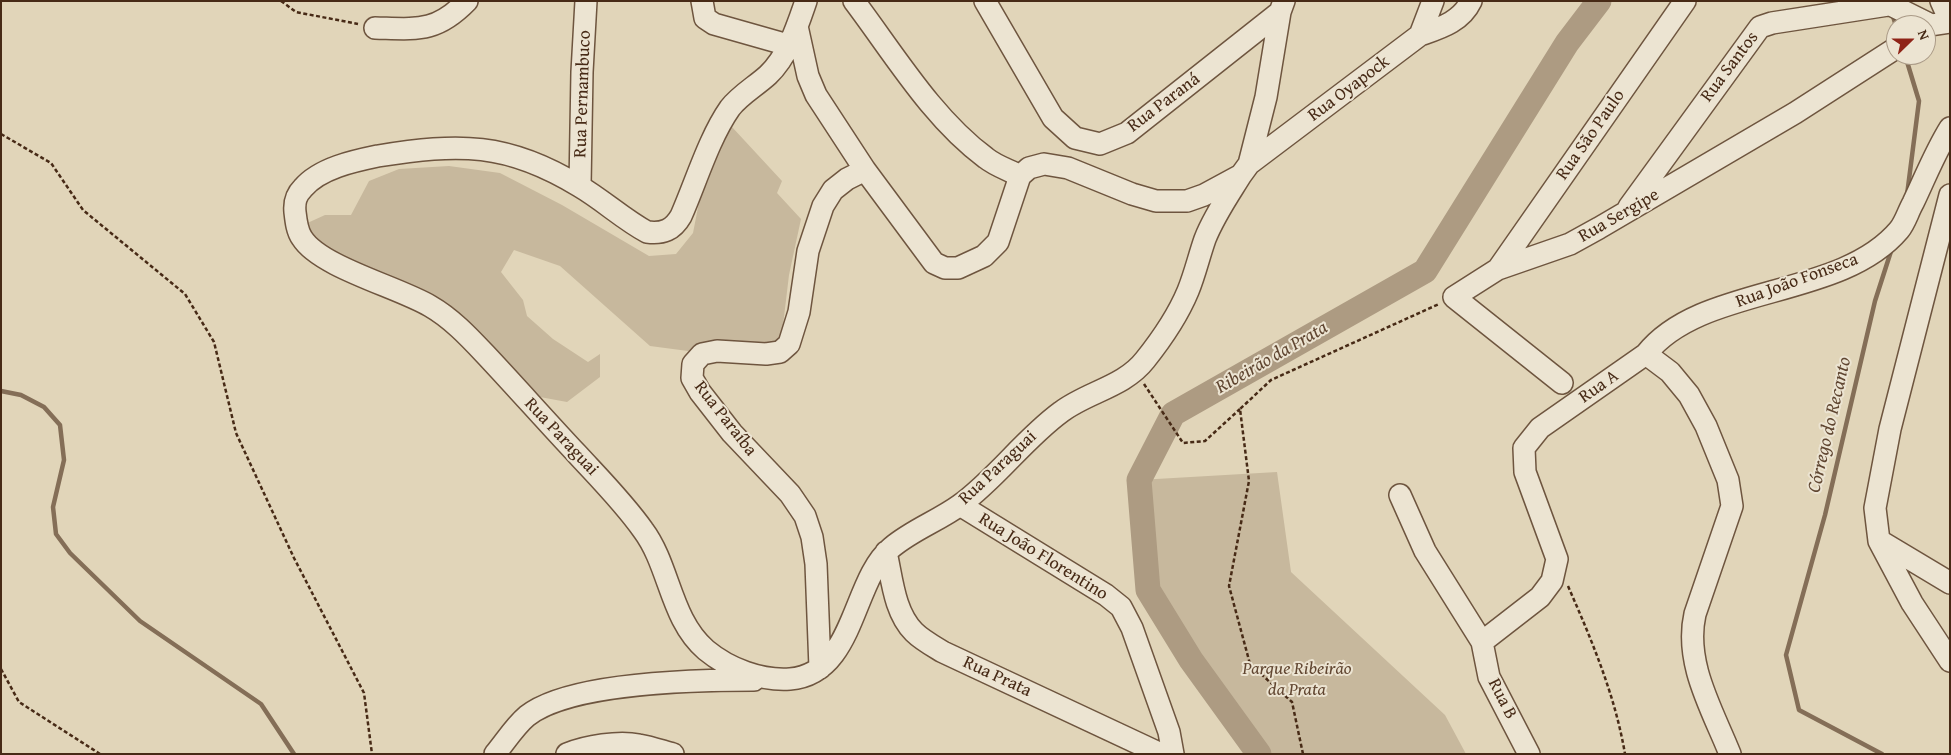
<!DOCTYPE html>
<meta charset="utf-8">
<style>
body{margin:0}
#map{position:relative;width:1951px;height:755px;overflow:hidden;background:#e1d5b9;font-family:"Gentium Book Plus",serif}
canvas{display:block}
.frame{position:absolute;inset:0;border:2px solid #472a16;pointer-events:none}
.north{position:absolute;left:1886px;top:15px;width:50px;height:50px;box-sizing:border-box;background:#ece4d2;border:1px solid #aa9a87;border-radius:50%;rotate:68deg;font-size:14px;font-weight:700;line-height:20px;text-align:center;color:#472a16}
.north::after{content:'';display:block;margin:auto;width:18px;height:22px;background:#8f2418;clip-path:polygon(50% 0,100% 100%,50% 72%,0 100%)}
</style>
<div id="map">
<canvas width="1951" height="755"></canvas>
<div class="frame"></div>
<div class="north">N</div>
</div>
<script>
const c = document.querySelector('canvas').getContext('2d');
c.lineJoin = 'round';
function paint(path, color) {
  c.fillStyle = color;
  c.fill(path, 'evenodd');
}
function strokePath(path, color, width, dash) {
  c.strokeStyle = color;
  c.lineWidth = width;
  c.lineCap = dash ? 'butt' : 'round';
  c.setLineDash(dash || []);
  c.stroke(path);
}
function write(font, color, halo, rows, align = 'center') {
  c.font = font + ' "Gentium Book Plus",serif';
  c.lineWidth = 4;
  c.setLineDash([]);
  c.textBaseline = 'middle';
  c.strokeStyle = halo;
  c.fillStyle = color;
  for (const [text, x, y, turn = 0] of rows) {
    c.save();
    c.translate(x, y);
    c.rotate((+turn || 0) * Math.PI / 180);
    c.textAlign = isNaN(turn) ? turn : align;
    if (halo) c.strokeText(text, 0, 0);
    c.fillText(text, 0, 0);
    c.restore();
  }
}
const green = new Path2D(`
 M732,127l50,54 -5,12 24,26 -12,56 -8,67 -93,9 -38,-5 -90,-80 -46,-16 -13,22 22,28 4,16 26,23 35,23 12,-8v23l-33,25 -38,-7 -68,-71 -145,-78 -13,-21 22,-10h26l18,-34 30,-12 50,-3 51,7 62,32 87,51 27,-2 17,-21 8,-41 18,-50z
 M1277,472l14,100 154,143 21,39h-207l-68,-94 -43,-70 -9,-110z`);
const stream = new Path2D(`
 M1892,13l4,13
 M1905,55l14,46 -12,94
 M1,391l20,4 23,12 16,18 4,35 -11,47 3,27 14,19 70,68 121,83 33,50
 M1882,754l-83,-44 -13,-55 39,-140 50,-214 18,-56`);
const river = new Path2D(`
 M1259,754l-68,-94 -43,-70 -9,-110 34,-66 252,-143 142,-228 32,-42`);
const path = new Path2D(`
 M281,1l15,11 62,12
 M1,134l50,29 32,47 102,84 29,48 22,91 58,125 70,135 8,61
 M1144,384l39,59 22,-2 35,-32
 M1568,586c24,55 47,109 57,168
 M1,669l18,33 81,52
 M1303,754l-11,-52 -42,-38 -21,-78 20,-105 -9,-72 31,-29 168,-76`);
const minor = new Path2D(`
 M702,1l3,17 9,6 74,21
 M806,1c-9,26 -18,55 -38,74 -12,11 -28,20 -38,33 -21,30 -34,74 -49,108 -8,14 -18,18 -34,16 -24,-13 -44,-32 -68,-46 -72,-44 -120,-43 -201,-30 -24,5 -58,12 -75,32 -7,7 -9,14 -8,24 1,9 2,19 7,26 18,29 96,49 128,68 21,12 38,30 55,48 31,33 61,67 92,100 23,25 47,49 66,76 27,36 27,89 63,120 23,19 55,31 84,29 65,-5 62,-99 101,-131 21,-18 47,-27 69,-43 37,-27 64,-66 101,-93 26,-20 63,-25 84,-52 16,-20 33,-45 43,-69 7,-17 11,-35 17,-52 9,-23 23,-43 36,-64
 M854,1c40,53 78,117 132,157 10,8 23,12 34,18
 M985,1l68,117 22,20 25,6 27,-11 153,-121
 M1883,1l48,24 19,-3
 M1941,1l9,20
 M797,26l11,50 8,19 49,75 69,93 11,5h13l26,-12 14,-14 22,-66 9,-8 15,-4 24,4 64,26 24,7h31l17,-6 37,-20 8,-11 17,-67 14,-85 4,-11
 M375,28c42,1 61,5 92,-27
 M1420,35c20,-7 41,-13 51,-34
 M1249,164l171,-129 13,-34
 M580,186l2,-114 4,-71
 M1950,195l-60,234 -15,79 4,33 33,62 38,58
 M1629,207l131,-180 12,-4 116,-18
 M1498,269l187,-268
 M1646,354c55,-70 194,-54 253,-124 6,-7 9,-18 14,-27 12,-25 22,-51 37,-75
 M1562,383l-108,-86 44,-28 72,-25 29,-16 196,-115 101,-65
 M1400,495l25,56 57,91 58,-45 12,-16 5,-22 -32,-87 -1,-24 16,-20 106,-74 24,18 19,23 17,31 22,54 4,26 -37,108c-11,49 17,95 35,140
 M960,505l146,90 15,12 11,21 37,104 4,22
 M1880,541l70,42
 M886,552c6,26 8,60 28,80 8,8 19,14 29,20l218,102
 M1482,642l7,35 40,77
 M820,668l-4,-104 -4,-27 -7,-21 -15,-22 -58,-61 -32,-41 -8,-14 1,-14 9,-10 15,-3 49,3 14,-2 9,-8 10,-32 9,-61 15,-45 10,-16 14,-11 18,-9
 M495,754c10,-12 20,-28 32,-38 43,-34 172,-36 227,-36
 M567,754c20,-8 51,-13 72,-9 12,2 23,6 34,9`);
const streetNames = [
 ["Rua Santos",1730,67,-53],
 ["Rua Oyapock",1349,89,-37],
 ["Rua Pernambuco",583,94,-88],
 ["Rua Paraná",1164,103,-37],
 ["Rua São Paulo",1591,135,-55],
 ["Rua Sergipe",1619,216,-30],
 ["Rua João Fonseca",1797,281,-20],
 ["Rua A",1599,387,-35],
 ["Rua Paraíba",725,419,52],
 ["Rua Paraguai",561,437,47],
 ["Rua Paraguai",998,468,-43],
 ["Rua João Florentino",1043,557,32],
 ["Rua Prata",997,677,25],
 ["Rua B",1502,699,63]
];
const parkNames = [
 ["Parque Ribeirão",1297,669],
 ["da Prata",1297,690]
];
const waterNames = [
 ["Ribeirão da Prata",1272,358,-30],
 ["Córrego do Recanto",1830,425,-77]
];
paint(green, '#c7b89d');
strokePath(stream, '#846e57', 4.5);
strokePath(river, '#ad9b82', 25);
strokePath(minor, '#6e553f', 24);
strokePath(path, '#472a16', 2.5, [4, 2.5]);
strokePath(minor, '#ece4d2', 21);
write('18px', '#472a16', '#ece4d2', streetNames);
write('italic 18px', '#614631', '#ece4d2', parkNames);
write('italic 19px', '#604631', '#ece4d2', waterNames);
</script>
